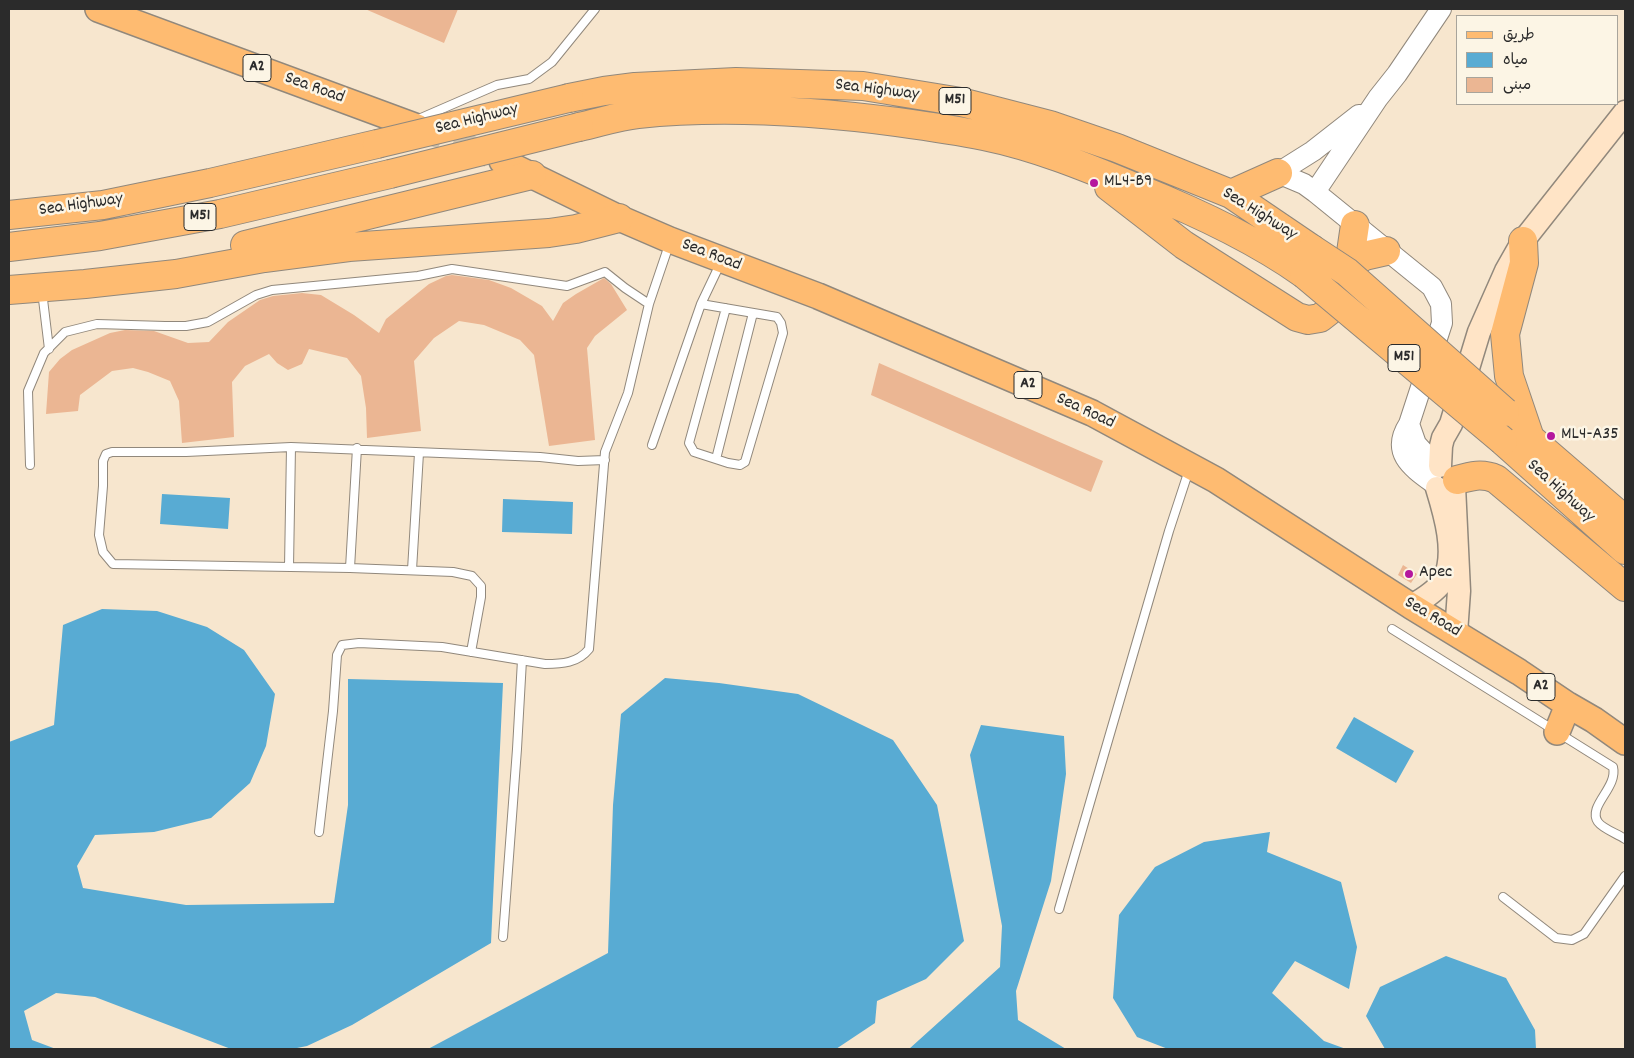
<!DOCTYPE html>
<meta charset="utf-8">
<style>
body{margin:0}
#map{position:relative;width:1634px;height:1058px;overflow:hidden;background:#f7e6ce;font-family:Dekko,"Playpen Sans Arabic",sans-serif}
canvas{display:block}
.frame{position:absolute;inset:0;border:10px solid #2b2b2b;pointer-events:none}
.legend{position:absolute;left:1456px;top:15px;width:162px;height:90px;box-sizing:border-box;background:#fcf5e5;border:1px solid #a8a49b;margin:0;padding:6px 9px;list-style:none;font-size:15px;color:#2b2b2b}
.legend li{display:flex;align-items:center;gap:10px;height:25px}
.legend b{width:25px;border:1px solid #a8a49b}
</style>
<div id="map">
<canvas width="1634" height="1058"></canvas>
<div class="frame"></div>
<ul class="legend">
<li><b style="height:6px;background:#febb71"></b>طريق</li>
<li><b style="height:14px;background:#58abd3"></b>مياه</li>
<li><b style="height:14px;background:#ebb693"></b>مبنى</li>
</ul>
</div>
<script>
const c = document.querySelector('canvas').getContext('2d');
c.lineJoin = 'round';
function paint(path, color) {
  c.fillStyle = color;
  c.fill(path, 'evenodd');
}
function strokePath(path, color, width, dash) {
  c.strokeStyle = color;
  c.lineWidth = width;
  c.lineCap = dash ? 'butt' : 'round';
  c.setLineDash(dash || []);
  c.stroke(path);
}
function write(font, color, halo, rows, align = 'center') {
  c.font = font + ' Dekko,sans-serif';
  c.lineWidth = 5;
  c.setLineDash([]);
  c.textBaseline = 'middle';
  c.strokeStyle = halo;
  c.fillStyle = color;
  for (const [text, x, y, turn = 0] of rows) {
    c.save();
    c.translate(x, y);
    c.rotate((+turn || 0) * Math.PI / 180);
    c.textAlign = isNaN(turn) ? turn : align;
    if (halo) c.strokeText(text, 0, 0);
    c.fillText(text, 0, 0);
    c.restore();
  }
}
const water = new Path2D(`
 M162,494l68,4 -2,31 -68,-5z
 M503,499l70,3 -1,32 -70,-2z
 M102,609l55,2 50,16 37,23 31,44 -9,52 -16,37 -39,35 -57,14 -59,3 -18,31 6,22 103,17 148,-2 14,-98v-126l155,4 -12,260 -139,82 -45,21 -15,3h-61l-136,-52 -39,-4 -32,18 8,29 24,9h-47v-307l45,-17 9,-100z
 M665,678l54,5 79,11 95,46 44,65 27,136 -38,38 -49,22 -2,22 -39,26h-408l180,-96 5,-148 8,-91z
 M1354,717l60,34 -18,32 -60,-35z
 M981,725l83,11 2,38 -15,107 -35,110 2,29 48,29h-157l91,-82 2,-41 -32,-171z
 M1270,832l-3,20 74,30 16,65 -8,42 -54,-28 -23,32 52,48 22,8h-178l-31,-12 -24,-39 6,-83 36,-48 49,-25z
 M1446,956l60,22 29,52 1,19h-151l-19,-33 14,-29z`);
const building = new Path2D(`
 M365,9h93l-14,34z
 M452,275l37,5 22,8 31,18 11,15 10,-18 13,-9 28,-16 7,6 16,26 -32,26 -8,12 8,92 -46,6 -15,-91 -14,-15 -36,-15 -25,-4 -25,17 -20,23 7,70 -54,7 -1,-30 -5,-32 -14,-18 -38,-9 -7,15 -14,6 -11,-7 -8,-9 -24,12 -13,16 2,55 -52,6 -3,-42 -9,-20 -22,-9 -15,-4 -21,3 -32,24 -2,16 -32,3 3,-42 11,-13 12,-9 38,-17 15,-3 29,1 34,12 21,-1 19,-20 32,-22 13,-4 29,-3 19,2 33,20 25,18 7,-14 22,-18 21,-17 17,-8z
 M879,363l224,98 -12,31 -220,-97z
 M1403,565l14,9 -6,9 -13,-8z`);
const primaryTunnel = new Path2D(`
 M419,128l70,27`);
const service = new Path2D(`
 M414,121l83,-36 32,-6 23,-17 43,-53
 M42,291l7,58
 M701,304l76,13 4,6 2,10 -38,129 -5,3 -12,-2 -34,-11 -5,-9 37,-135
 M652,445l49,-141 20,-42
 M716,459l37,-146
 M30,465l-2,-74 16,-38 21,-21 32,-8 68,2h21l22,-4 48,-27 16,-5 146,-14 34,-7 115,17 38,-14 20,16 24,16
 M289,567l2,-120
 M350,568l7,-120
 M412,570l7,-117
 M1392,629l221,138c5,21 -26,39 -15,55 5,7 20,12 27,17
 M471,652l10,-55v-11l-9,-10 -19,-4 -103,-4 -237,-4 -10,-12 -4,-17 4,-49v-25l3,-7 6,-2h74l105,-5 249,10 38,4 27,-1
 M319,832l14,-121 4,-56 5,-10 17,-2 83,4 103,17c17,0 33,-1 44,-15l16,-197 23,-59 21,-89 21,-62
 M1503,897l53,41 16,2 12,-6 41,-58
 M1059,909l110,-378 20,-61
 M503,937l14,-188 5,-89`);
const tertiary = new Path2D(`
 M1278,173l26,11 11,8 117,95 9,17 1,19 -33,101c-18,28 1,42 23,58
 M1278,173l35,-22 46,-36
 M1315,192l63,-94 19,-24 44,-65
 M1409,424l7,20 21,23`);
const secondary = new Path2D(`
 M1440,466l1,-20 2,-8 8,-14 28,-92 27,-61 17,-30 102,-129
 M1454,486l5,105 -3,42
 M1411,606c11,-6 26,-15 33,-27 13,-25 1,-65 -7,-91`);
const primary = new Path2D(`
 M98,9l319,118
 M502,161l117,57 51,22 148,56 274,117 124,67 195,126 108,66 49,33 26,15 31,22
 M1557,732l11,-27`);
const motorway = new Path2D(`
 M569,98l35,-7 31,-4 101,-5 127,4 98,16 89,23 67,23 114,46 81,55
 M579,127c19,-4 39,-11 59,-13 86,-9 174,-3 259,8 29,4 58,8 87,14 54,11 104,32 155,53 58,23 114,49 165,85
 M1109,187l75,58 113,72 11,3 12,-2 9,-7 20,-45 6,-41
 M1231,194l47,-21
 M9,215l94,-10 107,-22 167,-39
 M1523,241l1,22 -19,71 4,42 21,62
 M245,245l287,-70
 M9,247l91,-11 120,-22 170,-40
 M1349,266l15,-10 22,-5
 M9,290l76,-6 91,-10 88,-16 85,-11 200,-14 27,-4 43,-11
 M1518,425l12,13 95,82
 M1503,441l122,109
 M1457,480c14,-4 25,-7 39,-1l129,108`);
const motorwayBridge = new Path2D(`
 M377,144l192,-46
 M390,174l189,-47
 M1312,249l35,23 158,140
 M1304,274l199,167`);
const markers = [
 [1094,183,5,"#b5179e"],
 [1551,436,5,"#b5179e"],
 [1409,574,5,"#b5179e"]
];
const shields = [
 [257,68,28],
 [955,101,32],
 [200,217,32],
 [1404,358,32],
 [1028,385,28],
 [1541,687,28]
];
const shieldNames = [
 ["A2",257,68],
 ["M51",955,101],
 ["M51",200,217],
 ["M51",1404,358],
 ["A2",1028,385],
 ["A2",1541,687]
];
const streetNames = [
 ["Sea Road",314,89,20],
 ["Sea Highway",877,91,7],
 ["Sea Highway",477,120,-14],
 ["Sea Highway",81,206,-8],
 ["Sea Highway",1259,215,32],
 ["Sea Road",711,256,21],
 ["Sea Road",1085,412,25],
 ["Sea Highway",1560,492,42],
 ["Sea Road",1432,618,31]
];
const poiNames = [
 ["ML4-B9",1104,183],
 ["ML4-A35",1561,436],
 ["Apec",1419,574]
];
paint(water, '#58abd3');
paint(building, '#ebb693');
strokePath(primaryTunnel, '#cec1ad', 25, [25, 12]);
strokePath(service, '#91887c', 10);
strokePath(tertiary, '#91887c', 22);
strokePath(secondary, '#91887c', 25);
strokePath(primary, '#91887c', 28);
strokePath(motorway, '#91887c', 30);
strokePath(service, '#fff', 8);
strokePath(tertiary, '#fff', 20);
strokePath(secondary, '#ffe4c6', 22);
strokePath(primary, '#febb71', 25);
strokePath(motorway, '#febb71', 28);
strokePath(motorwayBridge, '#91887c', 30, []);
strokePath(motorwayBridge, '#febb71', 28);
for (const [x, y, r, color] of markers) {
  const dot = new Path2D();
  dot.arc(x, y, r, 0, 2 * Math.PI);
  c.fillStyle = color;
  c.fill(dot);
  strokePath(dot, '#fcf5e5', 2);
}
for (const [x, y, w] of shields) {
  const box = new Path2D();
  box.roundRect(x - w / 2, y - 13.5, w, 27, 4);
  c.fillStyle = '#fcf5e5';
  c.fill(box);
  strokePath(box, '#2b2b2b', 1);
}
write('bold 16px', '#2b2b2b', null, shieldNames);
write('18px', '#2b2b2b', '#fcf5e5', streetNames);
write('18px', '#2b2b2b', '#fcf5e5', poiNames, 'left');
</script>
